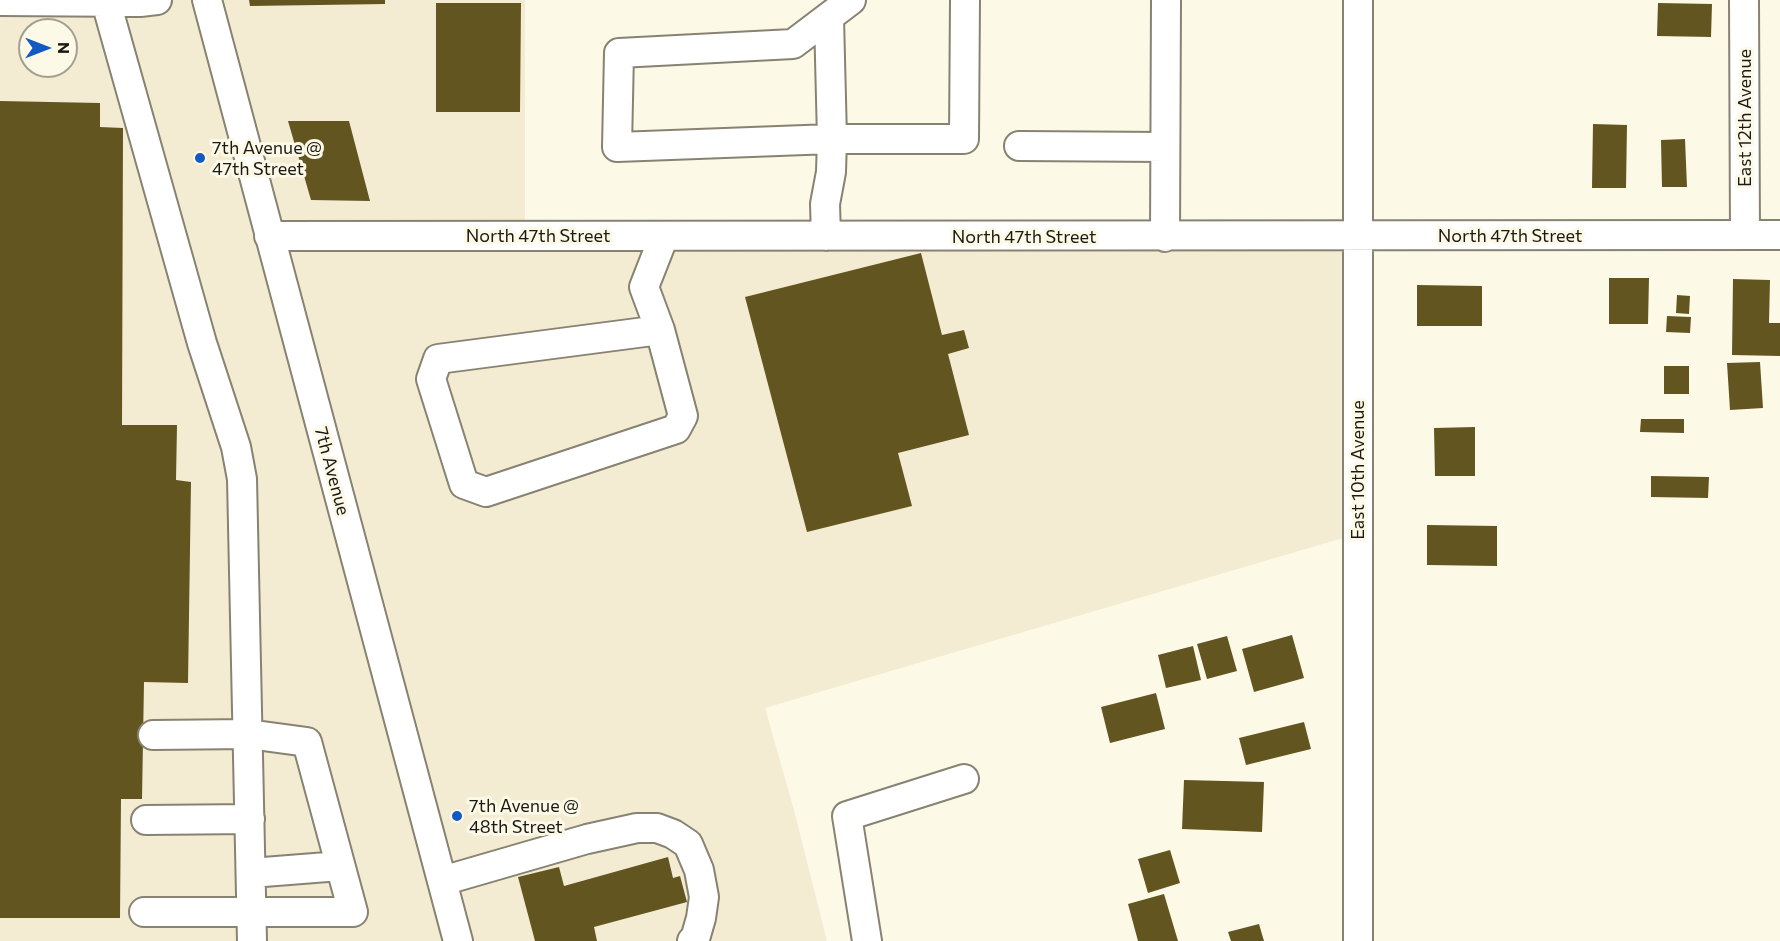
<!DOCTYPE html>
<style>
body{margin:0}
#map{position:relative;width:1780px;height:941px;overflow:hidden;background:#fdf9e7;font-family:Commissioner,sans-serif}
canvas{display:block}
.north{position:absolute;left:18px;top:18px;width:60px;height:60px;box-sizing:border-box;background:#fdf9e7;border:2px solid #a39f92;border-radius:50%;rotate:90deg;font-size:16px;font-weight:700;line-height:24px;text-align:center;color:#1b1913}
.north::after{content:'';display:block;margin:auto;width:21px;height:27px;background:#1359c4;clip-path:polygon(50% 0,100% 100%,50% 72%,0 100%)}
</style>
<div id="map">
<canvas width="1780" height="941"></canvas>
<div class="north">N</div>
</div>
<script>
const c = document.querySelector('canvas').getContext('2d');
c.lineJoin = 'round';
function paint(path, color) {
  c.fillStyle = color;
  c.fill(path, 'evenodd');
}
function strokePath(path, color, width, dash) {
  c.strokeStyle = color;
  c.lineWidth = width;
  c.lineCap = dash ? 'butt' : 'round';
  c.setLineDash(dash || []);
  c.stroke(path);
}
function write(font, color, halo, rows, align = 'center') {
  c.font = font + ' Commissioner,sans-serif';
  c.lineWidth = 6;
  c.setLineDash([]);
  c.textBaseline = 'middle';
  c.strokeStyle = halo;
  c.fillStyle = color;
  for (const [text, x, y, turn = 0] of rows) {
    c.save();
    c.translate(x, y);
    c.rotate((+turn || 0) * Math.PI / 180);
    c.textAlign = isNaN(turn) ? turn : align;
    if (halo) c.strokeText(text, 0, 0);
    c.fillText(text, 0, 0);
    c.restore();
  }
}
const built = new Path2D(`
 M0,0h204l250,941h-454zM30,30h36v36h-36z
 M208,0h317v230l-255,2z
 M278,237l1085,7 -3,289 -595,175 29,102 33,131h-358z`);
const building = new Path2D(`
 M249,0h136v4l-135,2z
 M436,3h85l-1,109h-84z
 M1658,3l54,1 -1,33 -54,-1z
 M0,101l100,2v24l23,1 -1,297h55l-1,55 15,2 -3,201 -44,-1 -2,117h-21l-1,119h-120z
 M288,121h61l21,80 -59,-1z
 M1593,124l34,1 -1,63h-34z
 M1685,139l2,48h-25l-1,-47z
 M921,253l21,82 22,-5 5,18 -21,6 21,81 -71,18 14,53 -105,26 -62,-235z
 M1609,278h40l-1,46h-39z
 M1733,279l37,1 -1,43h11v33l-48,-1z
 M1417,285l65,1v40h-65z
 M1677,295l13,1 -1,18 -13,-1z
 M1667,316l24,1 -1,16 -24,-1z
 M1760,362l3,46 -33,2 -3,-47z
 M1664,366h25v28h-25z
 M1641,419h43v14l-44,-1z
 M1475,427v49h-40l-1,-48z
 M1651,476l58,1 -1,21 -57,-1z
 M1427,525l70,1v40l-70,-1z
 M1292,635l12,43 -50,14 -12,-43z
 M1227,636l10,35 -30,8 -10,-35z
 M1193,646l8,34 -35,8 -8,-33z
 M1156,693l9,36 -55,14 -9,-36z
 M1304,722l7,27 -65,16 -7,-27z
 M1184,780l80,2 -2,50 -80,-3z
 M1170,850l10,33 -32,10 -10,-34z
 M668,857l5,21 7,-2 7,26 -93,25 3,14h-62l-17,-64 41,-10 5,19z
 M1164,894l14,47h-40l-10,-37z
 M1259,924l5,17h-33l-3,-9z`);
const minor = new Path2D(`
 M207,0l251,941
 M1744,0l1,235
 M0,1l140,1 17,-2
 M106,2l96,341 34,104 6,32 10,462
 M829,18l3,121 -215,8 2,-94 174,-9 58,-44
 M1019,146l146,1
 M269,236l1511,-1
 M826,236l-1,-32 6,-32 1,-33h132l1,-139
 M1165,237l1,-237
 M660,330l-222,29 -7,20 33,105 22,8 190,-63 7,-13 -23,-86 -16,-43 20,-51
 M146,820l104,-1
 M251,873l89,-7
 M442,881l145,-42 50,-11h20l16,6 15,10 11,26 5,27 -3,21 -6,21 -3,2
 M144,912h209l-46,-170 -59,-8 -95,1
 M867,941l-20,-125 117,-37
 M1358,941v-941`);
const markers = [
 [200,158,6,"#1359c4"],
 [457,816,6,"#1359c4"]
];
const streetNames = [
 ["East 12th Avenue",1745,118,-90],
 ["North 47th Street",538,236],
 ["North 47th Street",1510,236],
 ["North 47th Street",1024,237],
 ["East 10th Avenue",1358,470,-90],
 ["7th Avenue",332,471,75]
];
const poiNames = [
 ["7th Avenue @",212,148],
 ["47th Street",212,169],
 ["7th Avenue @",469,806],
 ["48th Street",469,827]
];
paint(built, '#f3ecd3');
paint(building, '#635520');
strokePath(minor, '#878272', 32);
strokePath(minor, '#fff', 28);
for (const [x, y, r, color] of markers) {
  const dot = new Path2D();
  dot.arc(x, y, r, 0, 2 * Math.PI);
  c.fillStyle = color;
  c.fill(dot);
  strokePath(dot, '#fdf9e7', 2);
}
write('18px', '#1b1913', '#fdf9e7', streetNames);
write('18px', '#1b1913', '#fdf9e7', poiNames, 'left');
</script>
